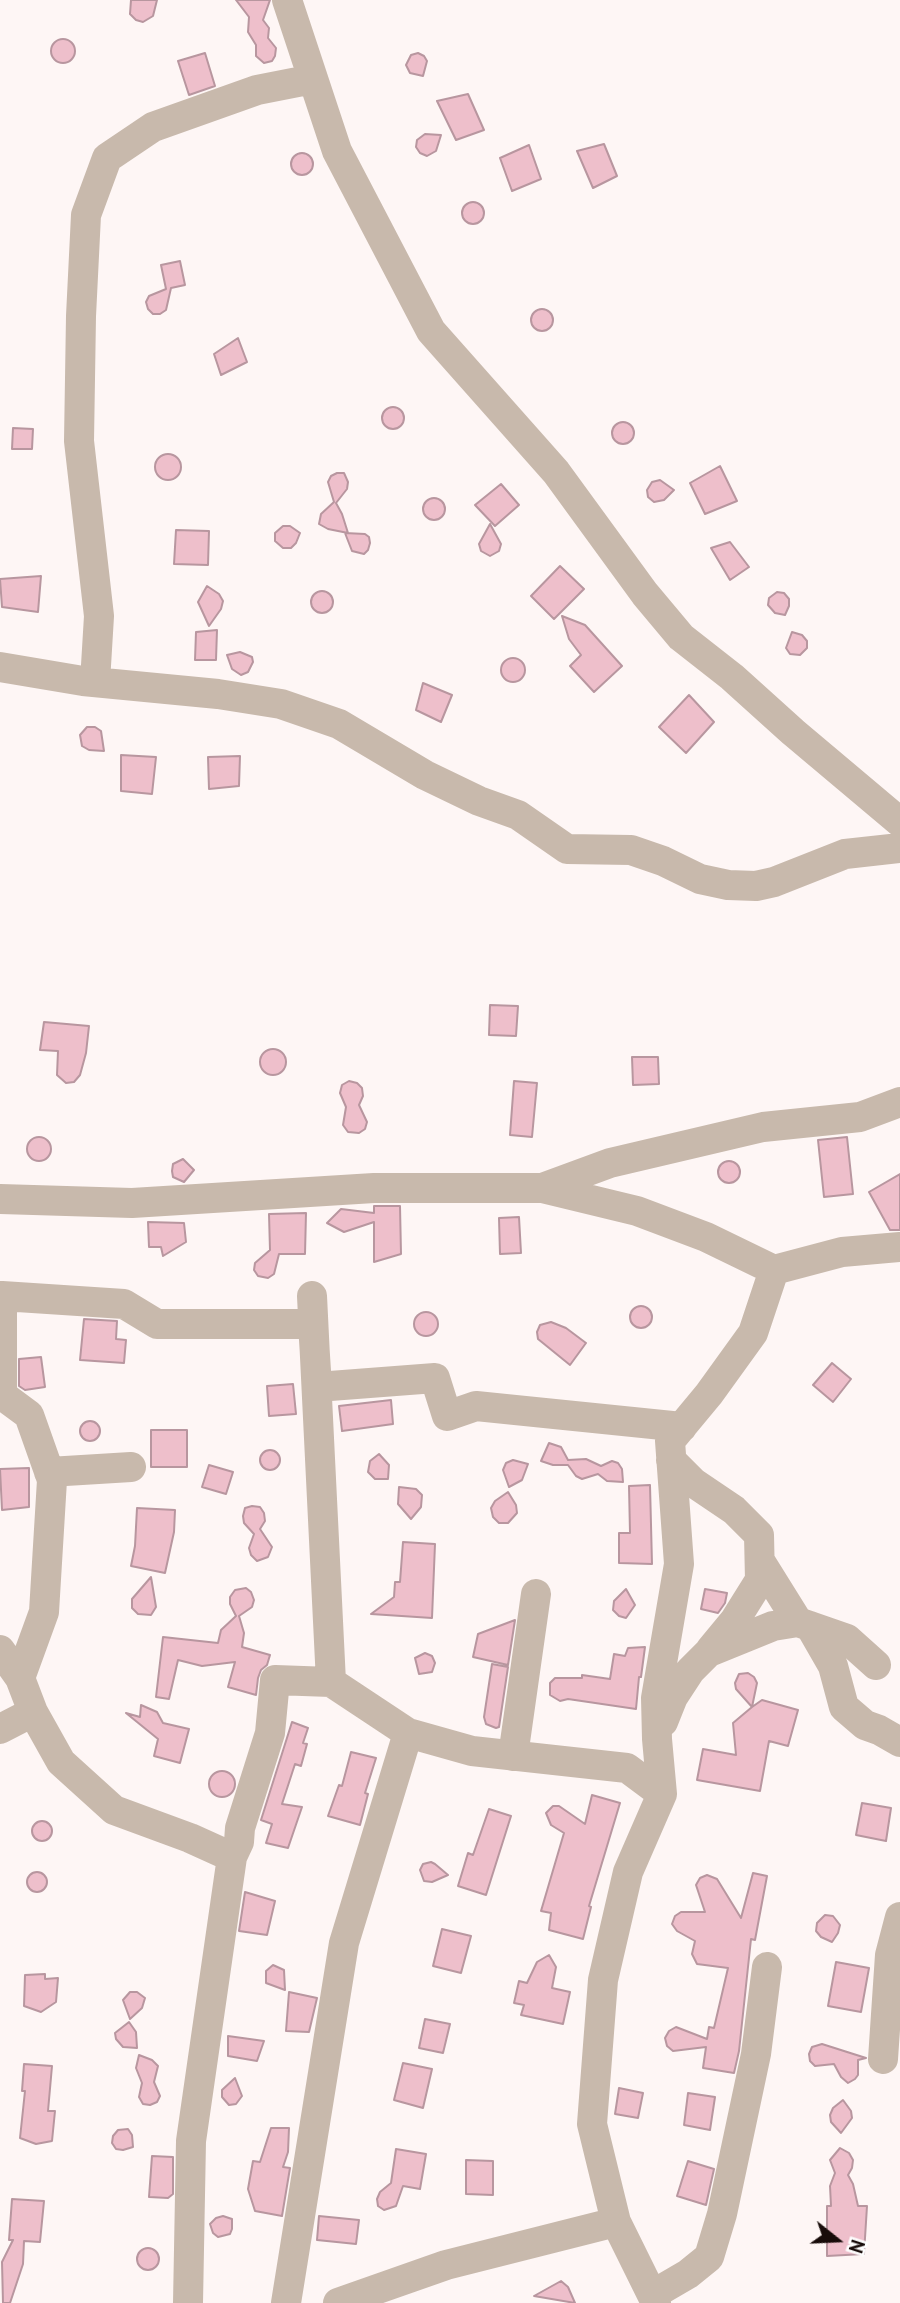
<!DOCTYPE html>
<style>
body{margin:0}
#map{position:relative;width:900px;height:2303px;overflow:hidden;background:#fef6f5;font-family:"PT Sans",sans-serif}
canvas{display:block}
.north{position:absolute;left:802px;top:2205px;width:70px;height:70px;-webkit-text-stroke:5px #fff;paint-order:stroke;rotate:108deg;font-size:19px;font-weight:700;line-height:28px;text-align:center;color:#180c0a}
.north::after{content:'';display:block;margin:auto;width:24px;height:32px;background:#180c0a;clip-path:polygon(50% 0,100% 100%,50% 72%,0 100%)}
</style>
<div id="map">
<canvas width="900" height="2303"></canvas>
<div class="north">N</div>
</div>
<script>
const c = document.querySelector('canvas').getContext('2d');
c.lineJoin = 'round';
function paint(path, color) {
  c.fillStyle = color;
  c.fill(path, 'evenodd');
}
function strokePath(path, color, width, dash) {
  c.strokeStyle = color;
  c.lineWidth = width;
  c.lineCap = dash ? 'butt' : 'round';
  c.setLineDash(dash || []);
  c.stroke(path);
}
const building = new Path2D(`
 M131,0h26l-4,16 -10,6 -7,-2 -6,-6z
 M236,0h34l-7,20 6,8 -1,10 8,10 -1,8 -3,5 -8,2 -8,-7v-11l-8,-13 1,-15z
 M51 51a12 12 0 1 1 24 0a12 12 0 1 1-24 0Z
 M205,53l10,33 -26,9 -11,-34z
 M418,53l6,3 3,5 -4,15 -13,-3 -4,-8 5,-10z
 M468,94l16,36 -28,10 -19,-39z
 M425,134l16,1 -5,16 -9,5 -7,-3 -4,-6 1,-7z
 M604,144l13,32 -24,12 -16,-37z
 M529,145l12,34 -29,12 -12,-33z
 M291 164a11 11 0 1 1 22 0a11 11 0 1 1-22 0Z
 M462 213a11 11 0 1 1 22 0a11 11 0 1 1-22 0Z
 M180,261l5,24 -14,3 -5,22 -6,4h-7l-5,-5 -2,-7 3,-6 17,-7 -5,-24z
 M531 320a11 11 0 1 1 22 0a11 11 0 1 1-22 0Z
 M238,338l9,24 -26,13 -7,-21z
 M382 418a11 11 0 1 1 22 0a11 11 0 1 1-22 0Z
 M612 433a11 11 0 1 1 22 0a11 11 0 1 1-22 0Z
 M13,428l20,1 -1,20h-20z
 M155 467a13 13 0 1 1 26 0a13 13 0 1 1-26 0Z
 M720,466l17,35 -32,13 -15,-31z
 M337,473h7l4,9 -1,7 -11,14 6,11 6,19 -20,-4 -9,-5 2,-10 13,-12 -6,-20 3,-6z
 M660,480l14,10 -10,10 -10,2 -6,-5 -1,-7 5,-8z
 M501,484l18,21 -24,21 -20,-21z
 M423 509a11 11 0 1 1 22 0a11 11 0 1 1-22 0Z
 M490,524l11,20 -2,7 -9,5 -9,-5 -2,-7z
 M283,526h7l10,7 -4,10 -5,5h-8l-8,-7v-8z
 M176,530l33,1 -1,34 -34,-1z
 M345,533l20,1 4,3 1,6 -2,7 -4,4 -12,-3z
 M730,542l19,25 -19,13 -19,-32z
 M560,566l24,23 -30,30 -23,-23z
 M41,576l-3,36 -36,-5 -2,-28z
 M207,586l12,8 4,7 -2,8 -12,17 -11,-24z
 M311 602a11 11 0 1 1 22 0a11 11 0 1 1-22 0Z
 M777,592l7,1 5,6v7l-4,9 -10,-2 -7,-8 1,-7z
 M562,616l23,9 37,41 -28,26 -24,-26 11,-11 -12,-16z
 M217,630l-1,30h-21l1,-28z
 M792,632l10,3 5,6v7l-7,7 -10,-1 -4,-6z
 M240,652l12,5 1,5 -5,10 -7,3 -9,-6 -5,-14z
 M501 670a12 12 0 1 1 24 0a12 12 0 1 1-24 0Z
 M423,683l29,12 -11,27 -25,-12z
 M689,695l25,27 -28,31 -27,-26z
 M87,727h8l6,4 3,20 -15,-1 -7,-4 -2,-11z
 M121,755l35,2 -4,37 -31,-3z
 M240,756l-1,30 -30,3 -1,-32z
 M490,1005l28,1 -2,30 -27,-1z
 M44,1022l45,4 -3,27 -6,22 -6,7 -8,1 -9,-8 1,-24 -18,-1z
 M260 1062a13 13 0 1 1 26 0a13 13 0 1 1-26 0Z
 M632,1057h26l1,27 -26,1z
 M349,1081l8,2 5,5 1,8 -4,9 8,17 -2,7 -6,4 -11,-1 -5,-7 3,-18 -6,-14 2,-8z
 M514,1081l23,2 -5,54 -22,-2z
 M847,1137l6,57 -29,3 -6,-57z
 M27 1149a12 12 0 1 1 24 0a12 12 0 1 1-24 0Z
 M183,1159l11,11 -10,12 -11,-5 -1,-6 1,-7z
 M718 1172a11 11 0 1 1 22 0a11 11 0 1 1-22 0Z
 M900,1174v56h-10l-21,-38z
 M374,1206h26l1,48 -27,8v-40l-30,10 -17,-9 14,-14 33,4z
 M306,1213l-1,41h-26l-5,20 -6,4 -10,-2 -4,-6 1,-7 15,-13 -1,-36z
 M519,1217l2,36 -21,1 -1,-36z
 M148,1222l36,1 2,19 -23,14 -2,-9h-12z
 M630 1317a11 11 0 1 1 22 0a11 11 0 1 1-22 0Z
 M414 1324a12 12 0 1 1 24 0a12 12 0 1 1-24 0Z
 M84,1319l33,2 -1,18 10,1 -2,23 -44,-3z
 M551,1322l15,6 20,15 -16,22 -32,-26 -1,-7 3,-7z
 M41,1357l4,30 -20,3 -6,-4v-27z
 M832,1363l19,16 -18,23 -20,-17z
 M293,1384l3,30 -27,2 -2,-30z
 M391,1400l2,24 -51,7 -3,-25z
 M80 1431a10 10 0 1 1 20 0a10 10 0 1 1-20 0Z
 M151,1430h36v37h-36z
 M549,1443l12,4 7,13 18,-1 15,7 11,-5 6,2 4,6 1,13 -16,-1 -9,-7 -16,5 -6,-3 -8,-11h-15l-12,-4z
 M260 1460a10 10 0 1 1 20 0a10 10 0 1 1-20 0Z
 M379,1454l10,11 -1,14h-13l-7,-7 2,-11z
 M513,1460l15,4 -6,16 -13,7 -6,-17 3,-7z
 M209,1465l24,7 -7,22 -24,-7z
 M29,1468v39l-27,3 -2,-41z
 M650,1485l2,79 -33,-1v-30h11l-1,-47z
 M399,1487l17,2 6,6 -1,12 -10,12 -13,-15z
 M508,1492l8,13 1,8 -9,10h-9l-6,-6 -2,-9 4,-7z
 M252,1506l8,1 4,6 1,8 -5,8 12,18 -4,10 -11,4 -6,-6 -2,-7 5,-14 -10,-11 -1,-7 2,-8z
 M137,1508l38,2 -1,22 -9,41 -34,-7 4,-20z
 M403,1542l32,2 -3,74 -61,-4 23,-17 1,-15h5z
 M151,1577l5,30 -5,8 -13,-1 -6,-6v-9z
 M246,1588l5,4 3,8 -2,7 -13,9 5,17 -2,14 28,8 -3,10 -6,5 -3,8 -2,17 -28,-8 7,-25 -33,4 -24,-6 -9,39 -13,-2 7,-60 55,6 3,-13 15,-14 -6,-12v-7l5,-7z
 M626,1589l9,16 -9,13 -7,-2 -6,-6 1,-9z
 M705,1589l22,4 -2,10 -7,10 -17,-4z
 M515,1620l-7,45 -35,-8 5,-23z
 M645,1647l-4,30h-2l-3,32 -68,-10 -8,2 -10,-6v-12l5,-5h27v-3l28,4 4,-25 11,2 3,-8z
 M425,1653l7,3 3,7 -3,9 -13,2 -4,-16z
 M492,1664l16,3 -9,60 -3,1 -10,-4 -2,-7z
 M748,1673l6,4 3,6 -5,24 10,-7 36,10 -10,36 -19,-5 -9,50 -63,-11 6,-31 33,6 -3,-32 19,-16 -16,-18 -1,-6 4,-9z
 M141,1705l16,7 6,11 26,6 -9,34 -26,-7 4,-17 -32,-26 14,4z
 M292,1722l16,6 -5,15 4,1 -6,22 -6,-2 -13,40 20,3 -14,41 -22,-5 6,-19 -11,-4z
 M351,1752l25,6 -11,35 3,1 -8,31 -32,-9 11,-31 3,1z
 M209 1784a13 13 0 1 1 26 0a13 13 0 1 1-26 0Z
 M592,1795l28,8 -31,103 2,1 -8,32 -34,-9 2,-17 -10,-2 23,-78 -13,-8 -5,-12 7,-7h6l26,18z
 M862,1803l29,5 -5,33 -30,-6z
 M489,1809l22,7 -25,79 -28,-9 10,-33 5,2z
 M32 1831a10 10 0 1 1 20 0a10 10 0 1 1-20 0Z
 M431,1862l4,2 13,11 -16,7 -8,-1 -4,-11 3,-6z
 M27 1882a10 10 0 1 1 20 0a10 10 0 1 1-20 0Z
 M753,1873l14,3 -12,64 -4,-1 -12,112 -5,22 -31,-5 3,-21 -33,4 -6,-5 -2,-8 4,-7 7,-4 31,12 2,-12 5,1 14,-60 -31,-4 -5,-10 3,-13 -18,-10 -5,-7 3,-8 6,-4h24l-9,-27 4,-7 7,-3 10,4 24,39z
 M245,1892l30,9 -8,34 -28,-4z
 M825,1915l8,1 7,9 -2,8 -6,9 -11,-5 -5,-6 1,-8z
 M442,1929l29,7 -10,37 -28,-7z
 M549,1955l7,12 -4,21 18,4 -7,32 -42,-9 3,-10 -10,-2 5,-22 8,2 10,-21z
 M836,1962l33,6 -8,44 -33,-6z
 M273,1965l11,5 1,20 -19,-7v-12z
 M45,1974v5l13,-1 -2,24 -15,10 -17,-6 1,-31z
 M130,1992h7l8,6 -3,10 -12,11 -7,-19z
 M289,1992l28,6 -8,34 -23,-1z
 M425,2019l25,5 -7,29 -24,-5z
 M129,2022l7,10 1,16 -14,-1 -7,-8 -1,-6z
 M228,2036l36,5 -7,20 -29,-5z
 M822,2044l44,14 -8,2v15l-3,4 -7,4 -7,-6 -7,-13 -19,2 -5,-5 -1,-7 3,-7z
 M139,2055l13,5 6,6 -4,16 6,14 -3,6 -7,3 -7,-1 -4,-7 3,-14 -6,-15z
 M403,2063l29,6 -9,39 -29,-8z
 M24,2064l28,2 -4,45h7l-3,30 -16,3 -16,-6 5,-47h-3z
 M235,2078l7,18 -6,8 -7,1 -7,-8v-7z
 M619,2088l24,5 -5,25 -23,-4z
 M688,2093l27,4 -5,33 -26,-5z
 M843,2100l8,11 1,7 -11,15 -10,-11 -1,-7 3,-7z
 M271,2128h18l-1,24 -5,15 7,1 -8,48 -27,-5 -7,-22 5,-28 7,1z
 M128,2129l4,6 1,12 -10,3 -7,-1 -4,-6 1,-7 5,-6z
 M840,2148l9,5 4,7 -1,8 -4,7 5,9 5,22h9l-3,48 -37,2v-50h4l-1,-20 5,-13 -5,-13z
 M396,2149l30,5 -6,35 -17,-3 -7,20 -12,4 -6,-4 -1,-7 3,-7 11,-9z
 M152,2156l21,1v37l-5,4 -19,-1z
 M466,2160l27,1v34l-27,-1z
 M688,2161l26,8 -8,36 -29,-9z
 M12,2199l32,2 -4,41 -16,-1 -1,23 -13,39h-7l-1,-41 11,-22h-4z
 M223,2216l9,3v10l-2,5 -12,3 -5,-4 -3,-9 6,-6z
 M319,2216l40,4 -3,24 -39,-4z
 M137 2259a11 11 0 1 1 22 0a11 11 0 1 1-22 0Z
 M561,2281l7,6 7,16 -41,-7z`);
const minor = new Path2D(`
 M287,0l50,151 94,180 125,141 89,122 36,43 51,40 61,55 107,90
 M0,667l83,14 135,13 63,10 58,20 86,51 54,26 39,14 49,34 64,1 32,11 37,18 28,6 28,1 18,-4 71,-28 55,-6
 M95,682l4,-66 -20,-175 2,-125 5,-101 21,-57 46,-31 104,-37 56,-11
 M542,1188l95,23 69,26 68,33 68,-18 58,-5
 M0,1199l132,4 242,-15h168l68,-25 153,-36 97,-10 40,-15
 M312,1296l19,386
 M671,1460l23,23 40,27 25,25 1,45 -25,40 -24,29
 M49,1472l82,-5
 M760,1561l38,61
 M810,1626l23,40 11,41 21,18 14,5 21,12
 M0,1650l20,28 13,34 28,50 53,48 76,28 42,19 7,-15 1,-14 30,-95 5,-53 56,2 77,51 64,18 155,17 35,26
 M20,1678l24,-66 8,-132 -23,-65 -27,-20v-99l122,8 33,20h156l4,63 118,-9 12,38 29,-10 206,21
 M663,1722l10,-25 17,-26 19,-19 64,-26 25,-4 49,17 29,26
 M0,1729l33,-17
 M513,1756l23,-162
 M883,2059l7,-104 10,-38
 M652,2295l36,-21 21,-17 13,-43 34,-160 11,-87
 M188,2303l3,-162 41,-284
 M286,2303l58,-360 64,-210
 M338,2303l108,-38 170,-43
 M656,2303l-40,-81 -24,-98 11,-144 25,-108 34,-78 -5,-55 -1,-41 23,-134 -9,-123 39,-47 44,-61 21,-63`);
paint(building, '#eebfcb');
strokePath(building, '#b8969f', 2);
strokePath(minor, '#c8b9ac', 30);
</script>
